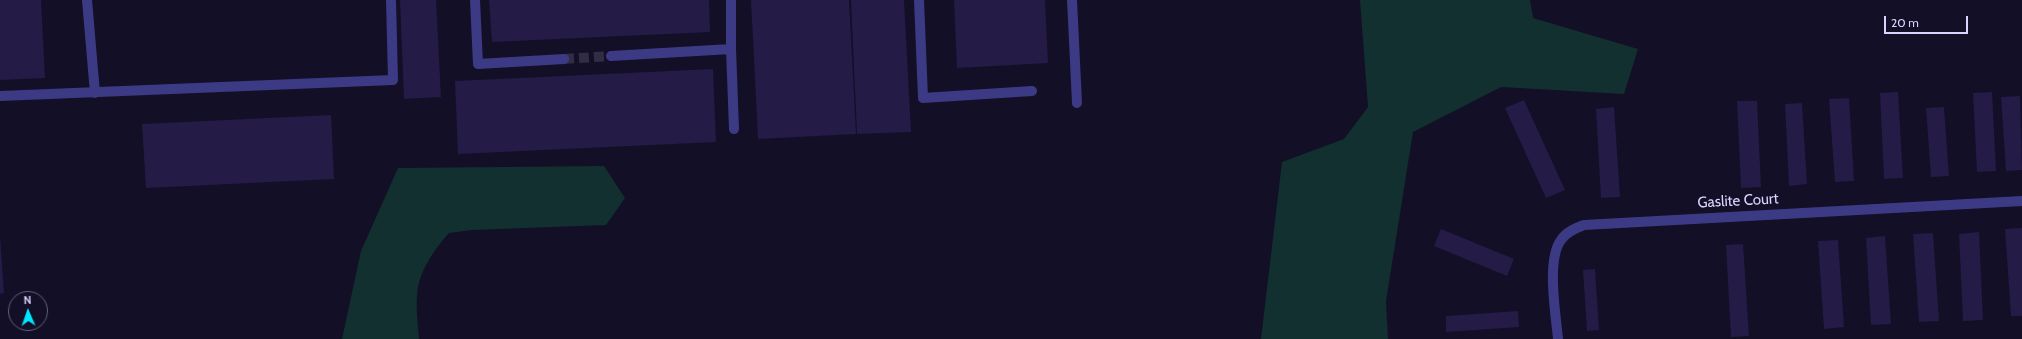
<!DOCTYPE html>
<style>
body{margin:0}
#map{position:relative;width:2022px;height:339px;overflow:hidden;background:#130f26;font-family:Cabin,sans-serif}
canvas{display:block}
.north{position:absolute;left:8px;top:291px;width:40px;height:40px;box-sizing:border-box;background:#130f26;border:1px solid #625e7d;border-radius:50%;rotate:358deg;font-size:11px;font-weight:700;line-height:16px;text-align:center;color:#d9d4ff}
.north::after{content:'';display:block;margin:auto;width:14px;height:18px;background:#00e5ff;clip-path:polygon(50% 0,100% 100%,50% 72%,0 100%)}
.scale{position:absolute;left:1884px;top:16px;width:84px;height:18px;box-sizing:border-box;border:2px solid #d9d4ff;border-top:0;padding-left:5px;font-size:12px;line-height:14px;white-space:nowrap;color:#d9d4ff;-webkit-text-stroke:3px #130f26;paint-order:stroke}
</style>
<div id="map">
<canvas width="2022" height="339"></canvas>
<div class="north">N</div>
<div class="scale">20 m</div>
</div>
<script>
const c = document.querySelector('canvas').getContext('2d');
c.lineJoin = 'round';
function paint(path, color) {
  c.fillStyle = color;
  c.fill(path, 'evenodd');
}
function strokePath(path, color, width, dash) {
  c.strokeStyle = color;
  c.lineWidth = width;
  c.lineCap = dash ? 'butt' : 'round';
  c.setLineDash(dash || []);
  c.stroke(path);
}
function write(font, color, halo, rows, align = 'center') {
  c.font = font + ' Cabin,sans-serif';
  c.lineWidth = 3.5;
  c.setLineDash([]);
  c.textBaseline = 'middle';
  c.strokeStyle = halo;
  c.fillStyle = color;
  for (const [text, x, y, turn = 0] of rows) {
    c.save();
    c.translate(x, y);
    c.rotate((+turn || 0) * Math.PI / 180);
    c.textAlign = isNaN(turn) ? turn : align;
    if (halo) c.strokeText(text, 0, 0);
    c.fillText(text, 0, 0);
    c.restore();
  }
}
const green = new Path2D(`
 M1360,0h170l3,18 105,31 -14,45 -123,-7 -88,45 -27,169 2,38h-127l21,-177 62,-23 24,-32z
 M604,166l21,32 -19,27 -134,5 -23,3c-15,17 -31,39 -32,63 -1,14 1,29 2,43h-77l19,-88 37,-83z`);
const building = new Path2D(`
 M0,0h41l4,78 -45,2z
 M400,0h36l5,97 -37,2z
 M489,0h220l1,32 -218,10z
 M751,0h98l7,134 -98,5z
 M851,0h53l7,132 -54,2z
 M954,0h91l3,63 -91,5z
 M713,69l3,73 -258,12 -3,-73z
 M1898,92l5,86 -19,1 -4,-86z
 M1992,92l4,79 -19,1 -4,-79z
 M2020,96l2,74 -16,1 -5,-74z
 M1849,98l5,83 -19,1 -6,-83z
 M1524,100l41,90 -19,8 -41,-90z
 M1737,101h20l4,86 -20,1z
 M1802,103l5,81 -18,2 -4,-82z
 M1614,107l6,90 -19,1 -5,-89z
 M1944,107l5,69 -18,1 -5,-69z
 M331,115l3,64 -188,9 -4,-64z
 M2022,228v88h-11l-6,-87z
 M1441,229l73,30 -7,17 -73,-30z
 M1979,232l4,88 -20,1 -4,-87z
 M1933,233l6,88 -20,1 -6,-88z
 M0,236l4,57 -4,1z
 M1885,236l6,88 -20,1 -5,-87z
 M1838,240l6,87 -20,2 -6,-88z
 M1743,244l6,92 -18,1 -5,-92z
 M1595,269l4,61 -12,1 -4,-61z
 M1518,311l1,16 -73,5v-16z`);
const minorTunnel = new Path2D(`
 M564,59l47,-3`);
const minor = new Path2D(`
 M87,0l8,93
 M475,0l3,64 86,-5
 M731,0v49
 M919,0l4,98 109,-7
 M1072,0l5,103
 M611,56l120,-7 3,80
 M0,96l393,-16 -2,-80
 M1558,339c-2,-24 -12,-79 3,-99 5,-8 15,-12 23,-15l438,-24`);
const streetNames = [
 ["Gaslite Court",1738,201,-3]
];
paint(green, '#12302f');
paint(building, '#241b47');
strokePath(minorTunnel, '#312d47', 10, [10, 5]);
strokePath(minor, '#3d3a85', 10);
write('15px', '#d9d4ff', '#130f26', streetNames);
</script>
